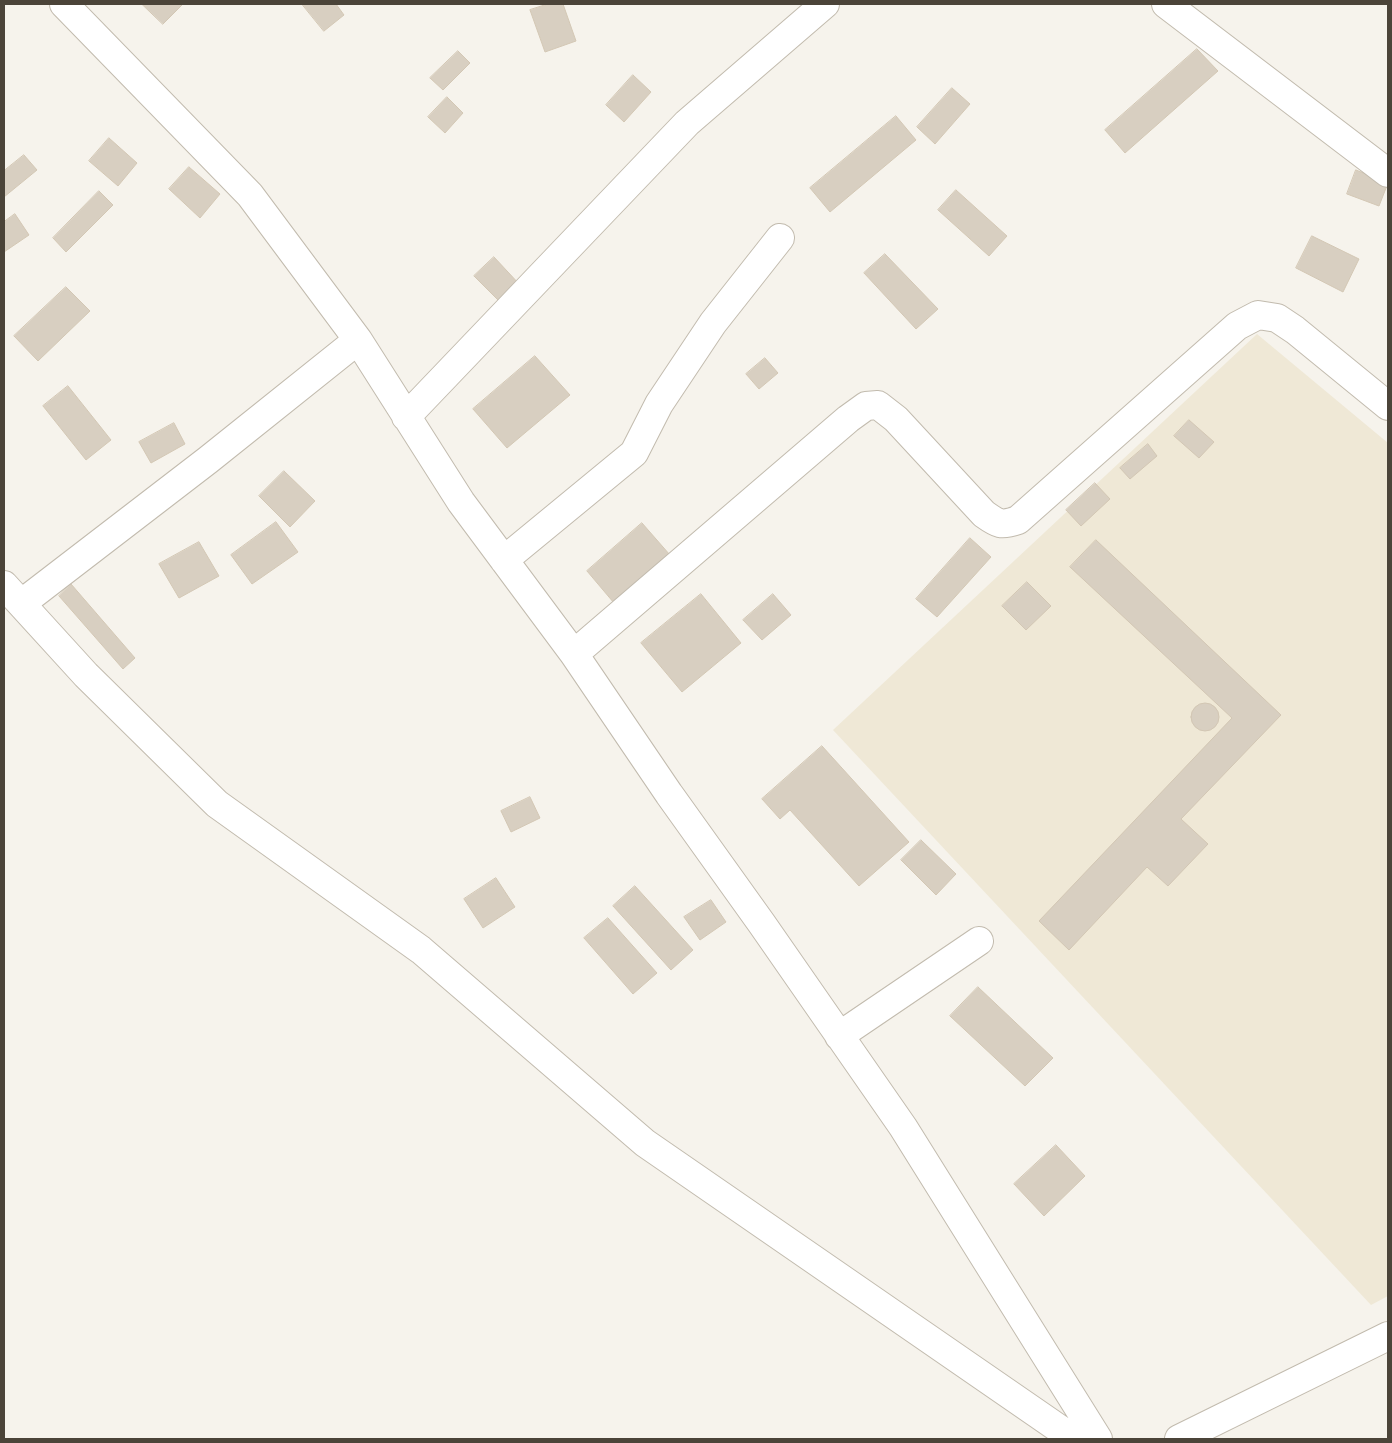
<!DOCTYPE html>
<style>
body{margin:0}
#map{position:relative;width:1392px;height:1443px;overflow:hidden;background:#f6f3ec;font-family:Lato,sans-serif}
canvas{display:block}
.frame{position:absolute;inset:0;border:5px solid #4b4439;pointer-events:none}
</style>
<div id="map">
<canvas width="1392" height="1443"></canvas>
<div class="frame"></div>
</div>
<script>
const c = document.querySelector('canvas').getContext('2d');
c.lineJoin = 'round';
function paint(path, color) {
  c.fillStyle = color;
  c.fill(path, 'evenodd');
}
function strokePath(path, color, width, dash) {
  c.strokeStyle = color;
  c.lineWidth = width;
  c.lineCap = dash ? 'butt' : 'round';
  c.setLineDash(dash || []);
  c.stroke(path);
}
const education = new Path2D(`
 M1257,334l131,109v853l-17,9 -538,-575z`);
const building = new Path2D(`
 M142,4h41l-20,20z
 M302,4h34l8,11 -20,16z
 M548,4h15l13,37 -31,11 -15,-42z
 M1197,49l21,22 -93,82 -20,-23z
 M458,51l12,12 -27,27 -13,-12z
 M633,75l18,17 -27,30 -18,-17z
 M952,88l18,16 -35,40 -18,-17z
 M447,97l16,16 -18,20 -17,-16z
 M896,116l20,24 -86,72 -20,-24z
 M109,138l28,25 -19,23 -29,-25z
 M24,155l13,15 -33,27v-26z
 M189,167l31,27 -20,24 -31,-29z
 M1356,170l32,13 -9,23 -32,-12z
 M956,190l51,46 -18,20 -51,-46z
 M99,191l14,14 -47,47 -13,-14z
 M15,214l14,21 -25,17v-30z
 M1312,236l47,23 -16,33 -47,-24z
 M885,254l53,55 -22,20 -52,-56z
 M494,257l27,29 -19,18 -28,-28z
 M66,287l24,24 -52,50 -24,-25z
 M535,356l35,39 -63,53 -34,-39z
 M765,358l13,15 -19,16 -13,-15z
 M68,386l43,54 -25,20 -43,-54z
 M1189,420l25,22 -15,16 -25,-22z
 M174,423l11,21 -34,19 -12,-21z
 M1148,444l9,12 -27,23 -10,-11z
 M284,471l31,30 -25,26 -31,-31z
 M1095,483l15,16 -29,27 -15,-16z
 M276,522l22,30 -46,32 -21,-29z
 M642,523l28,32 -56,48 -27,-32z
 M970,538l21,19 -54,60 -21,-18z
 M1096,540l185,175 -100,104 27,25 -40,42 -21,-19 -78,83 -30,-29 193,-203 -162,-151z
 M199,542l20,34 -40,22 -20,-34z
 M1027,582l24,24 -25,24 -24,-24z
 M71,584l64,74 -12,11 -64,-73z
 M701,594l40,49 -59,49 -41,-49z
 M773,594l18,21 -29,25 -19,-20z
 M1191 717a14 14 0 1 1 28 0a14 14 0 1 1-28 0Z
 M822,746l87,96 -50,44 -69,-76 -10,9 -18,-20z
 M530,797l10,21 -29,14 -10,-21z
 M921,840l35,34 -20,21 -35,-35z
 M496,878l19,29 -32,21 -19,-29z
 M635,886l58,64 -22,20 -58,-64z
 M711,900l15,22 -26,18 -16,-23z
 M608,918l49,55 -24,21 -49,-56z
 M978,987l75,71 -28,28 -75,-70z
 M1056,1145l29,31 -41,40 -30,-32z`);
const minor = new Path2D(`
 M64,4l186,191 108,145 103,162 113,152 95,140 93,130 141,203 195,312
 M1166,4l222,169
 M406,417l281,-294 138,-119
 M504,560l130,-107 25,-49 54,-81 67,-85
 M4,585l82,90 131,129 204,146 224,193 429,296
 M22,603l186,-143 150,-120
 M574,654l274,-235 18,-13 12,-1 18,14 88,95c14,10 17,12 34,6l219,-194 21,-11 19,3 18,12 93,76
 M839,1036l140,-95
 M1179,1439l209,-103`);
paint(education, '#efe8d6');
paint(building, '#d8cfc1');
strokePath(building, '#d3c7b4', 1);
strokePath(minor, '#c2bbae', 30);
strokePath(minor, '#fff', 28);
</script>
